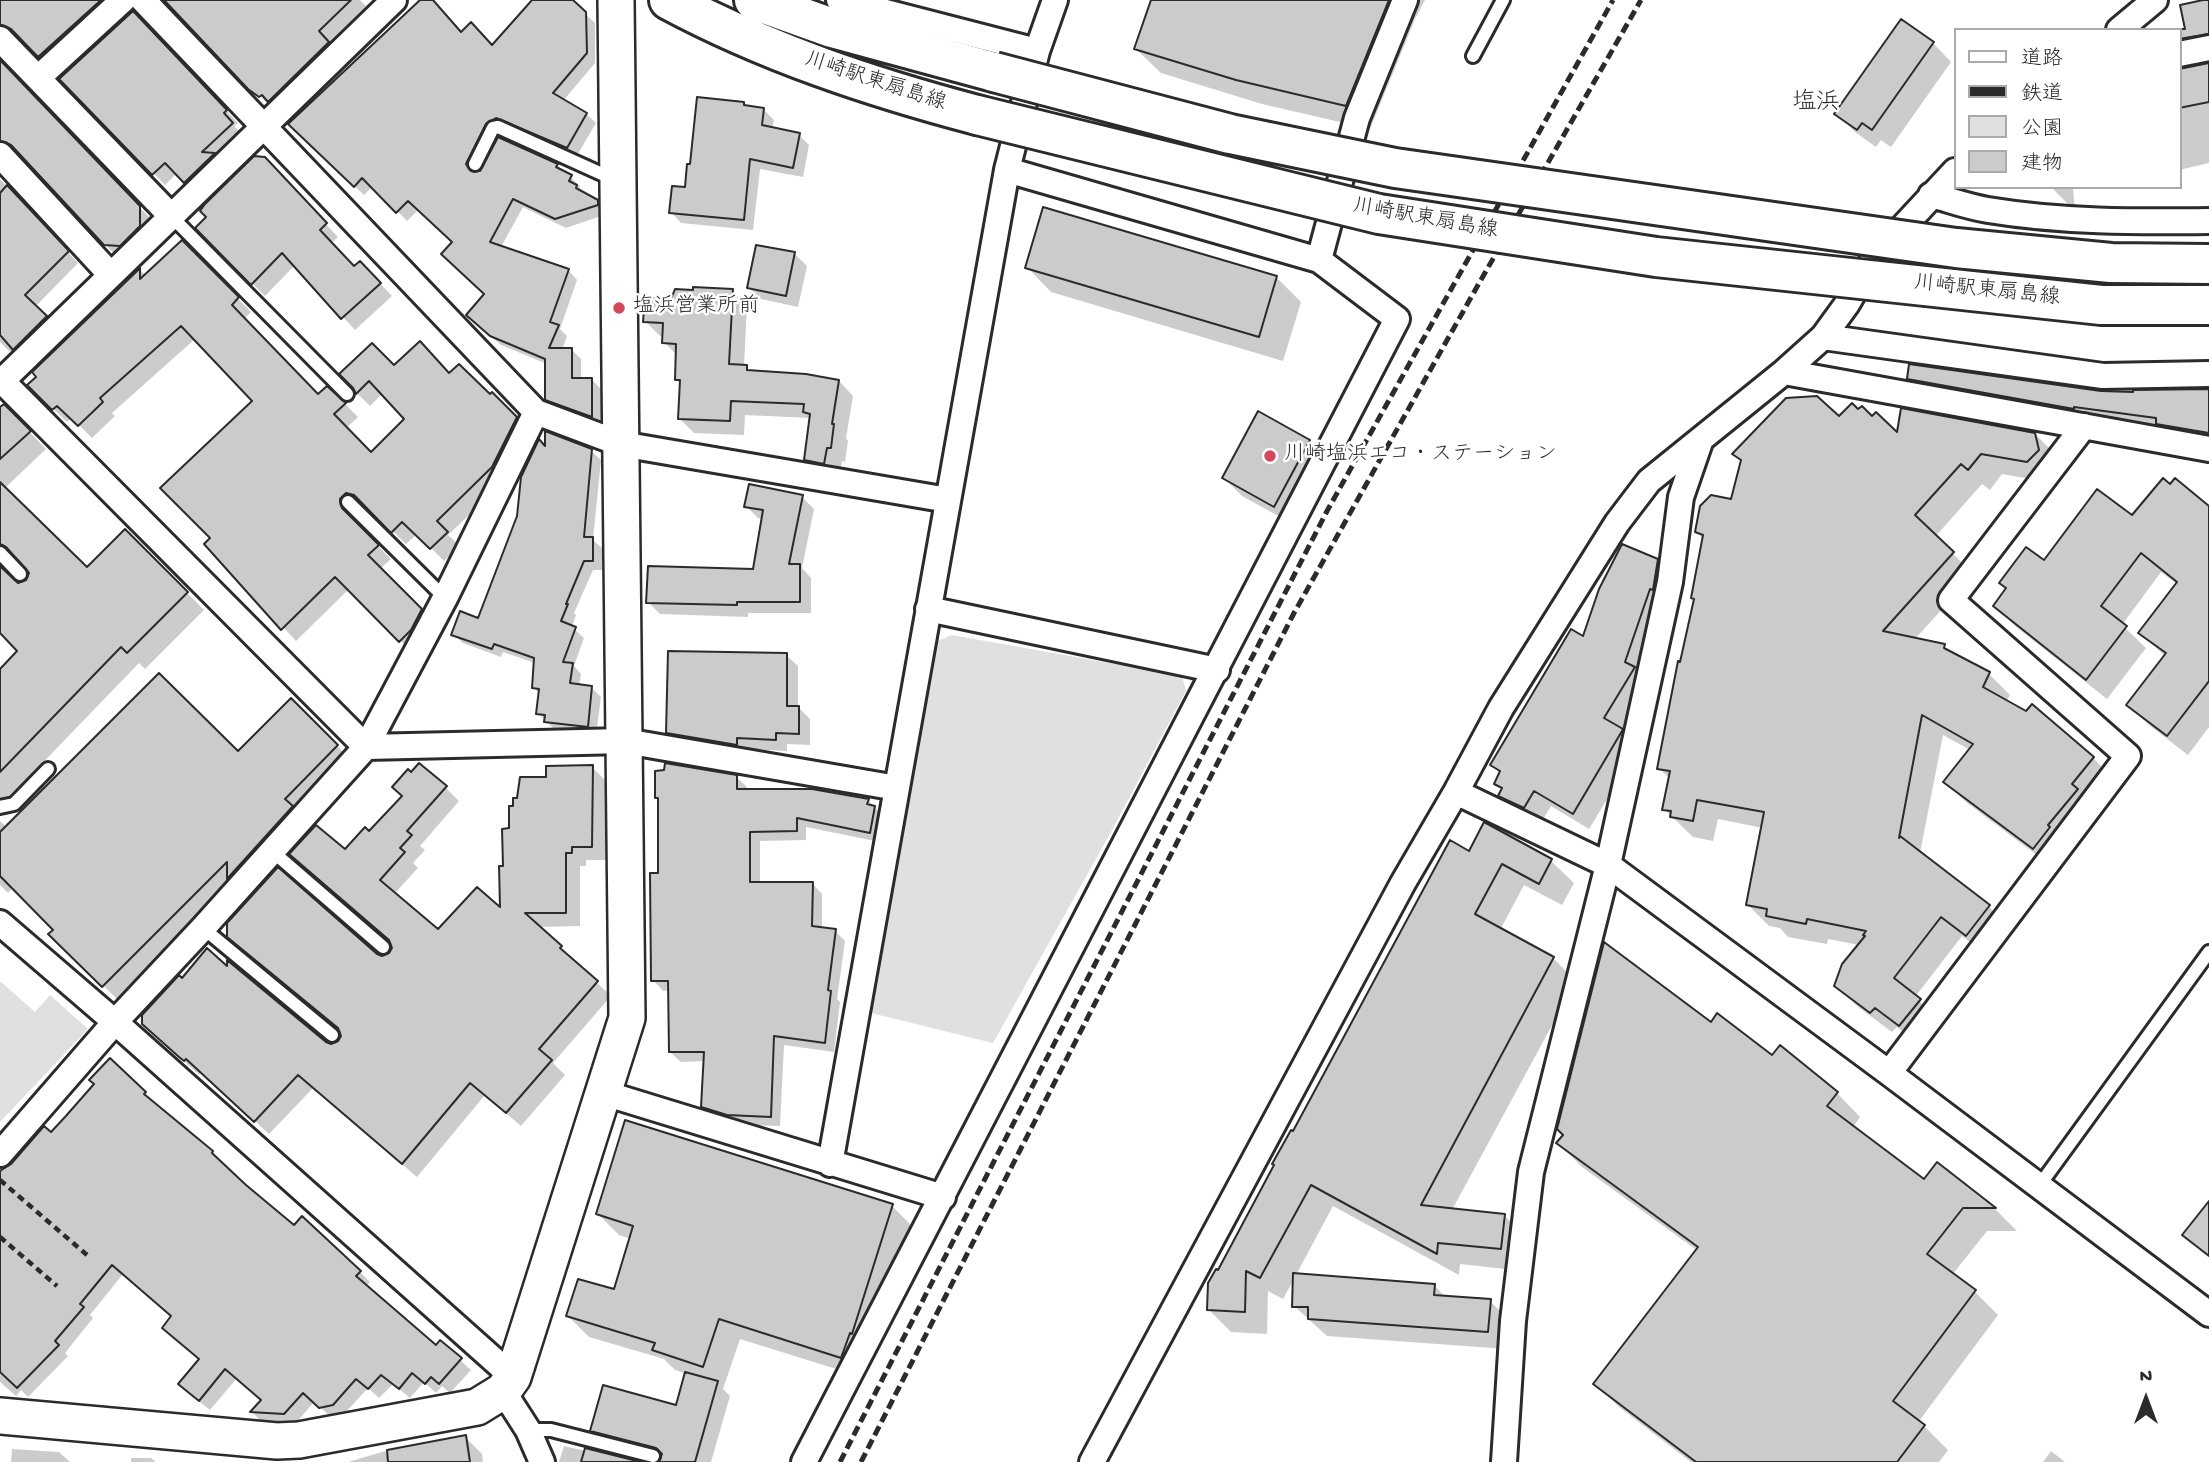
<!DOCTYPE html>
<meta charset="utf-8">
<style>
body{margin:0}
#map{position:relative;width:2209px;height:1462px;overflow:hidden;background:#fff;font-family:"Gochi Hand","Klee One",sans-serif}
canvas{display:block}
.legend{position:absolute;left:1954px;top:28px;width:228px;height:161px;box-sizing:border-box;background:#fff;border:2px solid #aaa;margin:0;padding:9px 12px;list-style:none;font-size:21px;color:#2b2b2b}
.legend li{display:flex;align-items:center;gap:14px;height:35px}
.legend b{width:35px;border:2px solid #aaa}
.north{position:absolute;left:2111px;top:1364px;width:70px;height:70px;-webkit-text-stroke:5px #fff;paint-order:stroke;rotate:0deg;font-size:19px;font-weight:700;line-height:28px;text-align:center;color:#2b2b2b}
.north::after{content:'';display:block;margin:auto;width:24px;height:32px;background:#2b2b2b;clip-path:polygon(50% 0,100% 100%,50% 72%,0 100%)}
</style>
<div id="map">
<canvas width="2209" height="1462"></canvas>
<ul class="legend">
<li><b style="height:9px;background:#fff"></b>道路</li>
<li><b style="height:9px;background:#2b2b2b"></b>鉄道</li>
<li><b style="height:19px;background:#e0e0e0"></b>公園</li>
<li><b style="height:19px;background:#cbcbcb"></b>建物</li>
</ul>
<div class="north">N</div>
</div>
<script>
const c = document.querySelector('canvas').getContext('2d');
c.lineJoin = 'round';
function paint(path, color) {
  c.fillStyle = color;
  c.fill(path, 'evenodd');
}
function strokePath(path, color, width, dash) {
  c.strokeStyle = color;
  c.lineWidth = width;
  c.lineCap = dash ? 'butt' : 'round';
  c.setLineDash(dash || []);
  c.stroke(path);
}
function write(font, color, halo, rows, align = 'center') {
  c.font = font + ' "Gochi Hand","Klee One",sans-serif';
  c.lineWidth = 5;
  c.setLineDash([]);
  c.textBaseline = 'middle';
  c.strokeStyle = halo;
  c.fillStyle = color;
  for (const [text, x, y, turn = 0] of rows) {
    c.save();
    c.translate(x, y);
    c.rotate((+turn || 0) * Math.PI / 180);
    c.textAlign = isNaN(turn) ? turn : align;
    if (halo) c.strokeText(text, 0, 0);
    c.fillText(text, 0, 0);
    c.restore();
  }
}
const green = new Path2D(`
 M952,635l230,41 4,15 -75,141 -118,211 -126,-31 68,-370z
 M0,981l35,31 15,-17 38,34 -88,93z`);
const shadow = new Path2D(`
 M10,0h113l-73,67 -37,-38z
 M164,0h196l6,6 -38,37 11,11 -68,53z
 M423,0h8l31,34 31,13 42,-47h35l25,23v40l-32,38 23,13 10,9 -20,34 -69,-30 -12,6 -19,40 81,-8 23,21 -1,3 6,6 12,6 10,10v3l-41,14 -43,-21 -22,40 67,23 9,10 -17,49 7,7 -5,14h10l9,9v21h11l9,9v36l-44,-16 -10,-10v-35l-46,-19 -24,-20 9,-31 -32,-52 -35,-33 -12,12 -34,-35 -9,9 -74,-71z
 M1153,0h272l-10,19 -45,110 -108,-25 -101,-31 -25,-24z
 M2209,1v55l-20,-20z
 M133,13l105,110 -4,3 9,9 -46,58 -20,-20 -12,12 -103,-106z
 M1933,43l18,19 -60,85 -10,-7 -5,7 -21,-15 -18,-18z
 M0,62l150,156v19l-34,19 -98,-105h-9l-9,4z
 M2209,65v98l-30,7v-70z
 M743,103l4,4 16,2 11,11 -2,9 27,6 10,10 -6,32 -43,-8 -7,61 -72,-7 -10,-11z
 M277,172l61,65 -7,6 24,25 17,7 20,21 -37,34 -60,-65 -30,31 -68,-68z
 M0,179l78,84 -43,44 22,21 -32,31 -11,-11 -4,4 -10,-10z
 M2051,187h22l2,24z
 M182,242l69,70 -7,7 74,77 27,8 13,13 -13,12 26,25 35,-35 -23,-26 -13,13 -13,-13 -2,-6 39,-20 56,8 40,21 2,-2 37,38 -24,49 -57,54 12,11 -16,15 -27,-27 -11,10 -37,-36 -9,-2 -8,7 3,10 36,36 -11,10 55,54 -21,31 -65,-65 -53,52 -90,-97 6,-6 43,-137 -60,-62 -83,74 3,3 -23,22 -20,-20 -5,4 -38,-37 107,-111 4,-4 6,6z
 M795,254l12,12 -9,41 -37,-8 -12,-12z
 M1027,267l249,10 25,25 -18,59 -232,-69z
 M732,290l15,15 -3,62 8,5 87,9 14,15 -7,42 2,3 -3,21 -3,-1 -3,17 -19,-4 -14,-14 5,-42 -66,-3 -1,20 -50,-2 -15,-15 2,-34 -4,-4 1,-24 -14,-14v-6h-4l-15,-15 25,-15z
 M1909,379l226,15 74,-3v54l-285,-51z
 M4,406l42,43 -41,39 82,82 38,-39 79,79 -59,59 -6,-6 -139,144v-136l20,-20 -20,-20v-221zM15,561l7,1 6,6 2,8 -2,5 -12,3 -6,-6 -2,-10z
 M1858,411l40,25 137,-2 21,21 -8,27 -46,-8 -12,16 -8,-6 -47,53 39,37 -59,65 29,7 9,9 36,19 21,21 -4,7 87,56 21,21 -60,89 -88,-66 -20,-20 24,-32 -27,-15 -23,118 69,54 21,20 -22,29 -26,-20 -47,61 25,24 -19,25 -24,-19 -5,5 -35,-26 -21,-21 23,-40 -31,-6 -1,5 -39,-7 -8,-9 -11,-2 -21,-21 15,-77 -45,-9 -5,22 -20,-4 -29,-28 6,-30 -11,-11 36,-167 -3,-3 12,-59 -7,-7 36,-31 10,-39 -8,-8z
 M1259,414l50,28 19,18 -35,64 -51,-28 -18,-18z
 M547,450l44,1 10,9 -8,80 9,8v22h-9l-19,43 2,2 -4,12 12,11 -10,28 7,8 -2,12 12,1 10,10 -5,38 -41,-5 -17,-17 2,-19 -7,-7 2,-24 -32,-11 -2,5 -38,-14 -10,-9 26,-14z
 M802,497l12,12 -12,59 9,10v35h-63v4l-88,-3 -12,-12 107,-31 8,-52 -5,-1 -12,-12z
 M2209,508v219l-21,28 -39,-30 -21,-20 38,-48 -26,-24 37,-49 -16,-12 -39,53 24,23 -39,51 -92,-73 -20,-20 49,-44 88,-45z
 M1657,560l17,17 -24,108 -28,46 16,17 -49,81 -38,-23 -10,17 -24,-11 -17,-17 3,-5 -7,-7 5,-9 -9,-9 91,-126z
 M786,655l12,11v41l12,12v26l-23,-1v7l-39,-2v7l-68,-12 -12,-12z
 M291,700l63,63 -233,240 -70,-69 4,-4 -42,-43 -5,6 -8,-8v-64l7,6 231,-73z
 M592,767l14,14v79h-20v6h-6v60l-42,1 73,69 -58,67 12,12 -44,51 -36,-31 -68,82 -104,-89 -44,46 -67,-62 -3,2 -4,-3 -36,-33 167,5 5,3 9,-4 3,-6 -2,-5 -112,-95 153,22 8,-3 4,-7 -3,-6 -85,-74 39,-16 24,-18 76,-47 14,14 -39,45 5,4 -12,13 5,5 -24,26 45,38 62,-22 4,-43 10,-59 33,-29z
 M736,777l11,10v3l121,10 16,18 -4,24 -74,-15v13l-46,1v42h52l10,11v35l13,2 10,10 -8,58 3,3 -6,50 -50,-7 -4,81 -41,-1 -25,-8 -11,-10 2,-46 -24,1 -11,-10v-62l-7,1 -10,-11 7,-106v-73l-4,-4z
 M1485,825l66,36 23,22 -12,22 -38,-20 -24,45 53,28 23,23 -124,229 52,5 22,23 -3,33 -63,-7 -1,11 -126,-69 -37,69 138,10 12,13 44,3 18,18 -2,30 -179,-13 -33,-30 1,-29 -12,22 -15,-8 -1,43 -36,-2 -22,-22 10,-38 75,-139 176,-280z
 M1711,1024l126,69 23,24 -7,10 71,55 13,-18 58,45 22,22h-30l-35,44 23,17 23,23 -79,106 29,29 -9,12h-248l-72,-55 -23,-23 102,-133 -116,-84 -24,-24z
 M110,1060l44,43 140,125 66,44 10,10 -4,5 70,60 4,-5 31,28 -21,23 -8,-7 -6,7 -12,-11 -14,16 -17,-14 -14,14 -11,-10 -25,27 -12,2 -17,-15 -19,22 -33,-2 -10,-10 10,-11 -25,-23 -27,32 -20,-16 10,-35 -27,-42 -50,-43 -33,41 3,3 -28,35 3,3 -40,41 -7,-7 -5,6 -16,-14v-209l51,-39 45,-50z
 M892,1206l21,21 -51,150 -122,-38 -17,50 7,7 -19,66h-50l1,-4 -57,-14 -13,-14 85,-23 10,-33 -12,-4 -11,-11 -75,-22 -21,-21 47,-24 16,-53 -12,-4 -21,-21z
 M465,1437l17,17 1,8h-135l34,-10z
 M564,1446l68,16h-73z
 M12,1449l47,3 11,10h-59z
 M2051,1451l14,11h-22z
 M131,1458h20l5,4h-25z`);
const building = new Path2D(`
 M0,0h101l-63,57 -27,-28 -11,-4z
 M164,0h187l-32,31 10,11 -61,60 -6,-7 -3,2 -11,-8z
 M420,0h13l28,32 10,-10 21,23 40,-45h41l13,12 1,41 -34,40 34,20 -20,35 -71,-30 -10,6 -20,40 5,7h9l18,-34 60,27 -2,3 16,8 -3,6 8,4 -1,3 22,12v5l-43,14 -42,-20 -23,43 79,27 -19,53 9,3 -10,23h23v30h20v39l-47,-17v-41l-55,-23 -24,-21 18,-21 -43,-40 11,-12 -44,-41 -12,12 -34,-35 -8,9 -66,-63z
 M1151,0h238l-43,106 -110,-26 -102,-31z
 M2203,0h6v34l-30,5v-10h6l-5,-24z
 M133,11l94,99 -3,3 9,10 -31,29 13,1 -31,30 -19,-20 -13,12 -93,-96z
 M1901,19l33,23 -62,88 -10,-7 -5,7 -23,-16z
 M0,60l140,146v20l-20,20 -16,-1 -93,-100 -11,-4z
 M2209,63v39l-30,6v-39z
 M697,97l47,5v3l20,3 -2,17 38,8 -7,35 -43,-9 -6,61 -75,-7 3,-27 13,1 2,-23h3z
 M254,156l11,1 62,66 -7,7 34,36 6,-5 21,22 -40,36 -59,-66 -31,32 -56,-57 11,-11 -6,-6 5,-7z
 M7,185l62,66 -44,44 22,21 -34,34 -13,-15v-142z
 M1043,207l234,69 -18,61 -234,-69z
 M182,240l57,57 -7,8 86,89 9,-8 19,17 -12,11 37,38 33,-33 -35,-38 -13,13 -3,-6 -14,-14 33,-31 22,22 26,-24 29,32 10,-9 31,30 2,-2 25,25 -25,50 -55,54 11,11 -18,17 -28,-27 -11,11 -37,-38 -8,-2 -6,6 2,9 37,37 -11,10 54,54 -11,21 -12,12 -64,-65 -54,53 -77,-86 6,-6 -50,-50 92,-87 -71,-75 -81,72 3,4 -25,24 -21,-20 -5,4 -25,-25 9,-8 -4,-5 103,-99 5,-5v11z
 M756,245l39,7 -9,44 -39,-8z
 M693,287l40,2 -4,75 18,1v5l59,4 33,6 -7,44h2l-3,24h-4l-3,16 -20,-4 6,-46 -7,-2 1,-8 -73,-3 -1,20 -52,-2 2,-39h-5l1,-36 -14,-1 1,-20 -20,-1 2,-27 24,9 6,-15 18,1z
 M1909,364l192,27 32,1v-2l76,-1v44l-53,-9v-6l-82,-11v2l-167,-30z
 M1817,396l22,20 13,-13 6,6 4,-3 10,10 4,-4 21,20 4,-24 134,25 4,17 -12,12 -46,-8 -13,16 -7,-6 -46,51 39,37 -71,79 62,13 -1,4 46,24 -7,15 43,24 6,-7 62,53 -22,27 6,5 -30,36 2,2 -17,22 -90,-67 30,-38 -51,-29 -23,123 1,-2 90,69 -24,31 -25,-19 -47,61 27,21 -22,27 -24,-18 -5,5 -36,-27 8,-22 23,-28 -2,-1 3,-4 -59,-12 -1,5 -40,-8 1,-7 -21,-4 18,-93 -67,-12 -4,21 -23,-4 1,-6 -9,-1 8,-39 -13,-2 21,-108 2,1 14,-63 -3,-1 12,-63 -8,-3 5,-26 11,-11 20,4 10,-39 -9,-6 54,-56z
 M4,404l27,27 -31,28v-52z
 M1258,411l52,29 -36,67 -52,-29z
 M545,431l47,18 -8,88h9v24h-9l-18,43h2l-7,17 15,6 -13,35 10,1 -3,20 22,3 -4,41 -44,-5 1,-7 -9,-1 3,-25 -7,-1 2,-30 -40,-14 -2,5 -41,-14 9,-24 18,7 39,-102 4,-39 18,-38 6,7z
 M2163,478l7,6 5,-6 34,28v175l-42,55 -41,-31 40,-52 -28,-20 39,-51 -36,-29 -40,53 26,20 -41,54 -93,-74 13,-18 -7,-5 27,-36 18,13 53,-71 35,26z
 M0,482l87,85 38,-38 63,63 -61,61 -6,-6 -121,125v-103l17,-18 -17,-18v-67l18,17 8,-3 3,-7 -23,-26 -6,-3z
 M749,484l54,11 -14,69h11v38h-63v3l-91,-2 2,-37 105,3 10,-59 -19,-3z
 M1622,544l36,15 -5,31 -3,-1 -25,73 10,5 -31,51 19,11 -1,2 -49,83 -39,-23 -10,17 -26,-12 4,-8 -8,-4 6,-13 -10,-6 81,-136 12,7 16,-47z
 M668,651l119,2v53h12v28l-23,-1v7l-39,-2v7l-71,-12z
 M159,673l79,78 53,-53 47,47 -53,54 8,7 -66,73v-17l-125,125 -54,-53 5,-4 -53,-54v-44z
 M419,763l28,23 -40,45 5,4 -12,13 5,4 -25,28 58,49 39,-42 23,20 -1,-41h4l-1,-37 7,-1v-22h4v-8h4l3,-21h26v-11l47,-1 -1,82h-20v6h-6v60h-41l37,33 -2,2 38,33 -59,68 13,11 -46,53 -36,-30 -68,81 -104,-89 -44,47 -68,-63 -2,2 -5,-4 -37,-33v-9l37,-40 3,3 25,-30 20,18v-6l99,82 5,2 7,-3 3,-5 -3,-8 -111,-91v-14l51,-56 99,87 5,2 7,-3 3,-5 -3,-8 -100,-86 27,-29 29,24 20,-22 4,4 33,-35 -10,-9 16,-18 3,3z
 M665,763l72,12v14h75l57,10 -2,5 8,2 -5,27 -73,-15v13l-47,1v50h63l-1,44 24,3 -8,61 3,1 -6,52 -51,-7 -3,81 -44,-2 -26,-8 3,-55h-35l-1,-71h-17l-1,-108h8v-75h-3v-27l9,-1z
 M1484,822l68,37 -13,25 -37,-20 -27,50 79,43 -133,248 84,9 -4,35 -63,-6 -1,11 -126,-69 -51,93 -14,-7 -1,41 -38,-2 1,-27 8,-14 2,1 56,-105 -2,-1 19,-34 2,1 157,-291 19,11z
 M1604,942l107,80 6,-9 55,42 8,-10 58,47 -11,14 97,73 13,-17 59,46h-33l-36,46 49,36 -83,111 32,24 -28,37h-201l-103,-78 105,-137 -142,-104 7,-8 -6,-6z
 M110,1058l36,34 -2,2 69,57 -1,2 34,32 48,40 8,-9 59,55 -5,5 80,69 4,-5 22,18 -23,26 -8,-7 -6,7 -13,-11 -13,16 -18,-14 -13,14 -12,-10 -23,26 -14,3 -16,-15 -19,21 -34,-2 11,-12 -36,-31 -26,32 -21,-17 21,-25 -37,-31 9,-12 -59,-51 -32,39 4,3 -29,34 4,4 -42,43 -17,-16v-201l11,-7 33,-38 7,6 14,-15 29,-33 -5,-4z
 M625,1120l268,84 -41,130 -2,-1 -9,25 -122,-39 -16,48 -51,-17 3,-7 -89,-27 12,-37 36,10 19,-63 -37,-12z
 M2209,1201v55l-27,-21z
 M1293,1273l142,11 -1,11 57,4 -3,33 -180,-13v-12h-16z
 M685,1372l33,9 -23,81h-36l3,-8 -6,-6 -66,-17 13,-46 73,20z
 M466,1435l4,27h-82l-1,-12z
 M585,1448l56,14h-60z`);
const path = new Path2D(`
 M0,1180l87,75
 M0,1237l57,49`);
const lane = new Path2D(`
 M1473,56l30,-56
 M475,164l18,-36 5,-1 115,52
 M171,216l176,178
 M348,502l97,96
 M0,553l20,21
 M0,807l14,-3 34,-35
 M272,851l111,96
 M203,928l129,107
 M2039,1186l170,-234
 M528,1430h23l102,26`);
const street = new Path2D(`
 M143,0l393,412 85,32 327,56
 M839,0l198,51
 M2119,30l36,-30
 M0,39l171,177
 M2179,54l30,-6
 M38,78l85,-78
 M0,155l110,119
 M1007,170l312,90
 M1931,195c19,5 38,12 57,15 73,12 147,12 221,11
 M1823,337l280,39 106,-2
 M1784,372l425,77
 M2,381l364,366 259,-6 272,47
 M0,383l394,-383
 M928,609l289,61
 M1456,792l152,73 281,208 320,241
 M0,923l115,99 398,355
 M1889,1073l239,-317 -177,-156 133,-174
 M604,1093l339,104
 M0,1154l115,-132 88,-94 163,-181 79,-149 91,-186
 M830,1164l177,-994 30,-119 18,-51
 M503,1391l25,39 14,32
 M804,1462l593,-1143 -78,-59 38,-142 48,-118
 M1092,1462l311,-579 53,-91 45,-84 116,-185 32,-42 135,-109 39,-35 24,-33 27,-46 81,-87
 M1504,1462l9,-141 18,-149 77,-307 62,-283 11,-85 20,-58`);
const secondary = new Path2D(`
 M0,1416l277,25 22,-1 178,-33 26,-16 10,-14 114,-359 -11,-1018`);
const highway = new Path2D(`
 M669,0c97,52 202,87 308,115
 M754,0l78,28 162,44`);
const rail = new Path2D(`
 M840,1462l487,-951 286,-511
 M861,1462l433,-849 184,-328 163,-285`);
const highwayBridge = new Path2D(`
 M994,72l236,62 165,34 561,80 155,15 98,1
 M977,115l402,99 277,43 445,48h108`);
const markers = [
 [619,308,7,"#d1495b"],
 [1270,456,7,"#d1495b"]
];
const streetNames = [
 ["川崎駅東扇島線",875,83,18],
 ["川崎駅東扇島線",1425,220,10],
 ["川崎駅東扇島線",1987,292,6]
];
const poiNames = [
 ["塩浜営業所前",633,308],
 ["川崎塩浜エコ・ステーション",1284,456]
];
const quarterNames = [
 ["塩浜",1816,104]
];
paint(green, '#e0e0e0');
paint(shadow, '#0003');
paint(building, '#cbcbcb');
strokePath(building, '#2b2b2b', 2);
strokePath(lane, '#2b2b2b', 18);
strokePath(street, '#2b2b2b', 30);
strokePath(secondary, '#2b2b2b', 40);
strokePath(highway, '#2b2b2b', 44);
strokePath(path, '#2b2b2b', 4.5, [7, 5]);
strokePath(lane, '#fff', 12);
strokePath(street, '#fff', 24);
strokePath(secondary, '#fff', 35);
strokePath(highway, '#fff', 38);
strokePath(rail, '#2b2b2b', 5, [10, 5]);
strokePath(highwayBridge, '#2b2b2b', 44, []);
strokePath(highwayBridge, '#fff', 38);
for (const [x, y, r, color] of markers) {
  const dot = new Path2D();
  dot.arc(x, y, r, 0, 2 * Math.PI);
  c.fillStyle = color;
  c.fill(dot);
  strokePath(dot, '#fff', 2.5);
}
write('21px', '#2b2b2b', '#fff', streetNames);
write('21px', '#2b2b2b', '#fff', poiNames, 'left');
write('24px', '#2b2b2b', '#fff', quarterNames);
</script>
